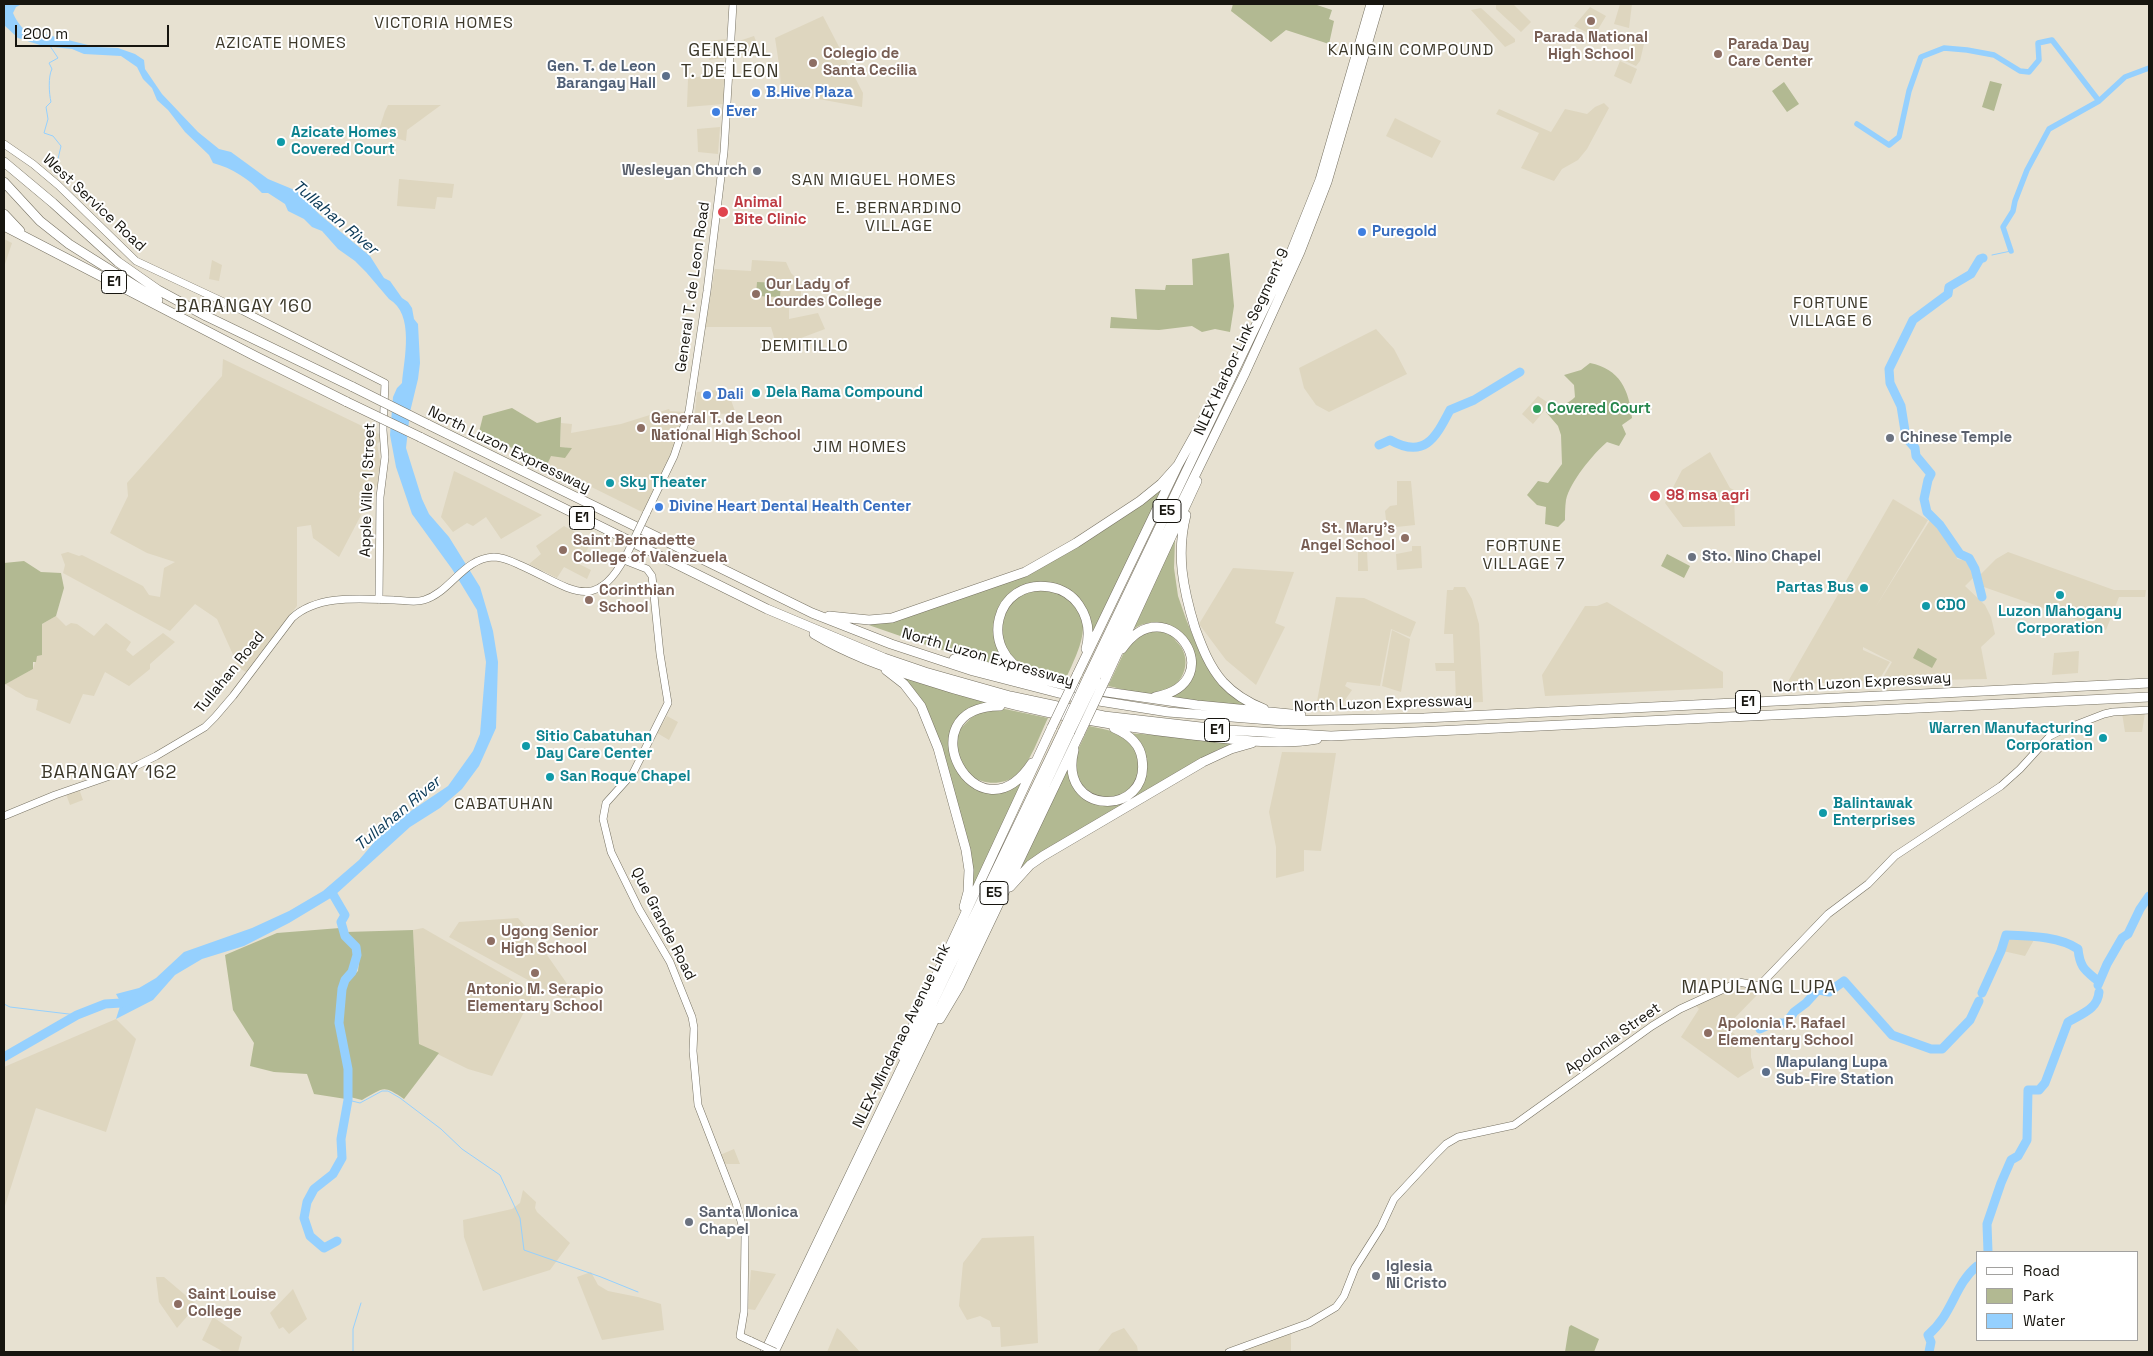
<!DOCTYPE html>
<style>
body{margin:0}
#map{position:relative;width:2153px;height:1356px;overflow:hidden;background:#e7e1d1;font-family:"Space Grotesk",sans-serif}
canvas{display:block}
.frame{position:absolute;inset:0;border:5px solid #17150f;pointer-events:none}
.legend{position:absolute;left:1976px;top:1251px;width:162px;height:90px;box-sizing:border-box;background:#fff;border:1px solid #a2a19f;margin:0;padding:6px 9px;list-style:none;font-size:15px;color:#17150f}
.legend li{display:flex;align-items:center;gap:10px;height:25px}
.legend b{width:25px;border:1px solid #a2a19f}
.scale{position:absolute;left:15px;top:25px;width:154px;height:22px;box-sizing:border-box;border:2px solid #17150f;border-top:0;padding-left:6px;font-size:15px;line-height:18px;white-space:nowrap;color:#17150f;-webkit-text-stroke:4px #fff;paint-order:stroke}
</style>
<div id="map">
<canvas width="2153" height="1356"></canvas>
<div class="frame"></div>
<ul class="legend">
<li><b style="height:6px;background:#fff"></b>Road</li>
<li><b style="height:14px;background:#b2b992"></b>Park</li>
<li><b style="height:14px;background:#95d0fe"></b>Water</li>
</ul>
<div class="scale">200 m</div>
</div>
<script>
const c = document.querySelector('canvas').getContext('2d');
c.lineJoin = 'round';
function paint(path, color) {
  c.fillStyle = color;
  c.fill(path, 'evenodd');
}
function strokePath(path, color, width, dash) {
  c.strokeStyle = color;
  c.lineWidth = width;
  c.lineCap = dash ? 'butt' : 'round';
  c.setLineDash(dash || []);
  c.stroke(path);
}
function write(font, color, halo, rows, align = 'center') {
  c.font = font + ' "Space Grotesk",sans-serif';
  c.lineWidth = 4;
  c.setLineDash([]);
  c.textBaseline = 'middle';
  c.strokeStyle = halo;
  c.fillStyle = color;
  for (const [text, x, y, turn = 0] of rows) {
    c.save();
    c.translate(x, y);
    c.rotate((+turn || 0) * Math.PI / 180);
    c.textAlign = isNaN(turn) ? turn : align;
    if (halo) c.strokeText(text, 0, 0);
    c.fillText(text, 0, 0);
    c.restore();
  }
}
const built = new Path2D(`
 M1496,4h17l18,18 -10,10 -25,-23z
 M1620,4h12l-3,24 -15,-4z
 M1590,7l16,9 -12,20 -20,-10z
 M1481,8l34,31v3l-10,5 -34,-37z
 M823,16l40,77 -1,14 -81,-15 -1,-21 -5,-33z
 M754,36l5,13 -24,8 1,-15z
 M726,39l-1,19 -16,2 -1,-19z
 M1634,43l10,1 -4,17 -4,5 -15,-7 3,-9h3z
 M1620,61l17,8 -6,15 -17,-8z
 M726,71l-2,33 -37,3 1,-28z
 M1604,103l5,5 -22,41 -9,11 -16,9 -8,12 -33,-13 18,-35 -43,-19 3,-5 52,23 14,-23 22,5 8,-7z
 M388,105h53l-34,25 -1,11 -28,-8 7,-22z
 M1395,118l46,23 -9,17 -46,-22z
 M720,127l-2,27 -20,-2 -1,-23z
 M399,179l55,5 -2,14 -15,-1 -2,12 -38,-3z
 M4,239l8,4 -8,24z
 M212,260l10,5 -3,16 -10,-2z
 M752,260l34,2 5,11 10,10v22l-12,-1v15l29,-6 7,16 -48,18 -6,-20h-66l10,-58 36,2z
 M1376,329l18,20 13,25 -78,38 -13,-7 -12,-17 -5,-20z
 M223,359l162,78 -8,7 4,22 -3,9 1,6 -40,76 -26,-19 -2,-13 -14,2v79l-51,66 -7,-4 -22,-49 -22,-15 -25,27 -107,-58 2,-8 -4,-11 7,-2 11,4 3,-1 61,31 6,9 11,2 4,-29 11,-6 -28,-9 -37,-20 18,-37 -1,-13 95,-107z
 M727,389l9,25 -41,-1 2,-21z
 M1538,396l12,8 -17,20 -11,-10z
 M669,409l1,2 15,1 -12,38 -29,63 -97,-48 3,-9 22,-8 -12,-1 1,-24 11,1 -1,9 50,-9z
 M1710,452l20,36 4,2 1,36 -52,1 -18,-24 17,-33z
 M454,471l25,12 63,32 -41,24 -15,-22 -13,9 -6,-3 -14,9 -12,-15z
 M1397,481h14l4,44 -28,3 -2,-17 5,-5 7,-1z
 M1893,499l35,21 -53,88 57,-91 23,31 2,11 12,2 7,14 -11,11 20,19 6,12 4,17 -14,13 6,32 -106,2 11,-19 -29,-15v3l27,12 -11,18 -93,5z
 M564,526l28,15 -13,23 12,6 -4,9 -23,-12 -7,11 -28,-14 12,-10 -5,-8z
 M1412,546h9l1,22 -25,2 -1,-16 16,-3z
 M1358,550l9,1 1,20h-10z
 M2008,552l106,38h32l-1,7h-26l-13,33 -125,-44 -2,-10 17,-17z
 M1233,568l61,4 -19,51 10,4 -29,58 -30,-25 -27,-36z
 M1454,587h11l7,12 7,25 4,78 -27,1 -1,-32h-19l-1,-8h19l-1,-29h-9l3,-44h6z
 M1336,597l28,1 52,24 -6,15 -19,-8 -11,57 -33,-4 -2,4 7,4 -12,17h-24z
 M1607,602l116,70v16l-178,8 -3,-21 43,-69h12z
 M56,616l10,10 5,-3 6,1 17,12 12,-13 25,19 -5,8 7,6 30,-23 12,9 -25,22v5l-21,17 -24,-14 -11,24 -11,-2 -13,30 -34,-14 2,-10 -12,-3 -21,-13 28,-15 4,-14h5v-31z
 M1392,630l18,9 -9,53 -19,-6z
 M2079,651l-1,22 -26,2 2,-22z
 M2122,713h23l-3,19h-17z
 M667,716l11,6 -9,18 -12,-7z
 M1282,752l54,1 -15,98 -17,-1v21l-28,7v-31l-7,-35z
 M79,789l4,11 -13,5 -4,-11z
 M518,918l15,17 44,63h-16l-112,-61 10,-15z
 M423,928l111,64 -42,84 -24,-7 -49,-24 -6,-115z
 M2007,937l28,1 -10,18 -22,-5z
 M1739,984l18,11 -31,32 25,21v9l3,11 -16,10 -57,-41 18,-28 -4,-4z
 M116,1019l20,20 -30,93 -70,-24 -32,101v-142z
 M734,1149l6,15h-16l-4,-9z
 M523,1190l13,12 -1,6 2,4 33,31 -20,27 -67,21 -19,-54 -1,-17 49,-11 8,-6z
 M1034,1236l4,107 -37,4 -1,-20h-8l-2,-6 -10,-5 -13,4 -8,-14 4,-43 19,-25z
 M751,1270l25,4 -21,36 -7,-1z
 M591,1272l7,13 10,6 30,6 23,7 3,26 -62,10 -25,-63z
 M156,1277h8l33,28 -20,23 -18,-26z
 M293,1289l14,30 -18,15 -6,-7 -4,2 -9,-16z
 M213,1317l29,20 -4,15h-14l-22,-12z
 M837,1328l4,3 19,21h-33z
 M1124,1328l13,18 1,6h-41l15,-19z
 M1291,1332v20h-50l-1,-2z`);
const green = new Path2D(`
 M1233,4h81l18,6 -3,9 5,2 -5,23 -43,-14 -15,12 -40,-31z
 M1990,81l12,3 -8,27 -12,-4z
 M1784,82l15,22 -12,8 -15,-21z
 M1229,253l5,53 -4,26 -15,-3 -13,3 -10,-6 -33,4 -49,-2 1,-11 26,2 -2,-30 30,1 1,-5h27l-1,-26z
 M757,282l24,1 -1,14 -24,-1z
 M1590,363c30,6 39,27 42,55l-10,7 4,9 -7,12 -12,-4c-14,12 -37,40 -41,58 -1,7 -1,14 -1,20l-7,7 -13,-3 1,-17 -9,-2 -10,-10 11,-14 10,2 14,-19 -1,-29 -3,-9 -12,-14 2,-3c8,1 21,-6 27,-12l-1,-12 -10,-10 17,-5z
 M512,408l25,15 24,-6 -1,30 12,1 -7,10 -14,-2 -4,9 -68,-33 4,-16z
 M1166,483l-76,154 -10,-37 -48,-16 -36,32c-5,27 3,41 24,56l-85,-24 -78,-27h12l131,-37z
 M1175,539l-1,29 4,28 8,23 11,27 32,47 19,15 -87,-11 24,-12 4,-44c-15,-18 -37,-25 -57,-11z
 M1667,554l23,12 -6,12 -23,-12z
 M24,561l17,11 20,1 3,15 -8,28 -14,8v31l-5,1 -1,6h-3v7l-29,16v-122z
 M1048,589c53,20 35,52 17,92 -17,-4 -45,-10 -56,-25 -15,-22 -7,-57 20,-65 6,-2 13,-1 19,-2z
 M1149,630c5,1 14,0 19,3 3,1 6,5 8,8 18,16 9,45 -14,51 -16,5 -38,-3 -54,-6l18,-38z
 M1918,648l19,11 -5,9 -19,-10z
 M898,674l97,30 -29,9 -16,37 8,22 7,8 10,6h39l7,-6 10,-12 -62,135 3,-39 -2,-16 -37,-125 -5,-11z
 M1000,708l48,10c-9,18 -17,45 -33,58 -20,15 -54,4 -59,-22 -1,-7 2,-17 3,-24l20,-20z
 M1089,726c12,3 27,4 37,12 15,14 18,38 2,52 -3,2 -6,6 -9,7 -6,2 -14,1 -20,2l-22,-18 -1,-27z
 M1127,733l115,8 -25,9 -13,8 -194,124 61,-130 9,41 42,8 22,-32z
 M340,928c4,9 14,16 15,26 1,14 -13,21 -15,34 -7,32 1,46 6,76 1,11 0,23 0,35l-32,-5 -7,-20 -33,-2 -24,-6 4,-23 -21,-33 -8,-55 52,-22z
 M413,930l6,114 20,9 -35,46c-22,-15 -20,-11 -42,1l-12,-3 -1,-36 -7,-21 -2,-16 6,-41 12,-12 2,-17 -1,-6 -13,-16z
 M1571,1325l28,14 -5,13h-29l4,-25z`);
const water = new Path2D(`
 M5,4h17l-6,3 -3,6c5,12 12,19 24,24l7,-3 52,13 22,1 17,6 9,6 1,9 17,25 36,38 21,17 12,3 37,27 29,12 22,23 51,42 14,22 6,3 12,17 6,4 4,6 2,11 4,5 2,39 -2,16 -8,33 -4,36 16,51 7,15 20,23 31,50 13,44 5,31 -2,66 -17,38 -17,23 -22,19 -30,19 -76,69 -45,27 -45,23 -42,13 -27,16 -22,25 -37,19 5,-16 -5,-9 23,-6 17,-10 28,-26 68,-24 37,-17 34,-20 36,-31 28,-33 61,-41 25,-35 7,-17 6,-72 -9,-52 -25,-41 -40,-55 -16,-47 -6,-32 3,-38 4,-9 5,-5c2,-24 13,-69 -13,-84l-23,-27 -11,-11 -17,-12 -16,-18 -10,-4 -8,-8 -16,-8 -3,-7 -17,-11h-6c-13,-14 -30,-25 -49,-30l-4,-8 -24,-23 -17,-22 -11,-10 -5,-12 -9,-9 -6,-12 -16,-11 -37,-2 -12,-5 -29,-3 -25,-8 -14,-13z`);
const stream = new Path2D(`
 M50,46l8,12 -9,5 3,6c-4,7 -3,25 -1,33l-5,5 2,12 -4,14 9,3 8,10 -6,26
 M1992,255l19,-4
 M4,1004l6,3 67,8
 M348,1100l12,3 22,-12h6l12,7 41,31 21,20 38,26 20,43 4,32 77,27 37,15
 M353,1352v-23l8,-26`);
const canal = new Path2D(`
 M1857,124l32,21 10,-8 10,-46 12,-34 23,-9 23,2 27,5 26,16 9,1 10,-12 -1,-17 14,-3 47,61
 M2011,251l-8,-24 10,-16 2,-10 12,-31 22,-41 50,-28 26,-24 24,-9`);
const river = new Path2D(`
 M1379,445l11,-5c34,19 45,-1 60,-30l24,-10 46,-28
 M1982,597l-7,-28 -6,-11 -9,-4 -20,-29 -13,-13 -3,-13 4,-19 3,-6 -15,-18 -1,-8 -6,-7 -4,-10 -4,-25 -11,-23 -1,-14 24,-49 35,-26 1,-7 22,-13 9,-15 3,-1
 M331,891l14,24 -4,7 4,14 11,11 1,8 -5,17 -7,8 -3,9 -3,34 9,46v31l-7,39 1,19 -9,16 -19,15 -7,13 -3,16 6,18 14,12 13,-7
 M2098,985l9,-21 15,-26 6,-4 12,-25 9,-13
 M1982,993l19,-42 5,-16c23,1 53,1 72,14 2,19 7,21 20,32
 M1760,1029l13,-6h13l8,-11 12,-9 10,-11 3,-2 10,2 15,-11 48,54 39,14h11l28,-29 9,-19
 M4,1057l73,-42 28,-11 16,-1 11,-4
 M1988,1252l-1,-28 14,-41 10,-23 7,-4 9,-16 1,-50h11l6,-7 23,-61c13,-8 30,-13 31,-30
 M1929,1352l2,-10 -3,-7c25,-21 26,-50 49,-69`);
const secondary = new Path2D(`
 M4,144l29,20 25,21 78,76 107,50 142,72 -2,47 2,27 -5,40 -1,103
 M646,514l28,-58 15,-45 18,-120 17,-139 9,-148
 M624,560l23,9 5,7 8,78 8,49 -35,70 -27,30 -3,16 8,33 28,57 31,53 22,55 2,11 -1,23 5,54 38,98 9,33 -1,76 -4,24 11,5
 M4,816l51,-21 75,-26 26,-13 49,-29 10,-10 18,-21 59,-78c26,-24 69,-19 102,-18 9,0 21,3 30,0 27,-8 39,-42 70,-43 10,0 19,5 28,9 47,21 73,49 103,-9
 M1229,1352l80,-29 27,-16 8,-11 11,-28 26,-41 13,-28 39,-42 13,-13 12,-7 56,-12 138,-99 28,-17 59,-27 20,4 69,-72 40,-30 27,-28 106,-70 19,-17 30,-33 10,-5 44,-17 9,-2 36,-2`);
const highway = new Path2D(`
 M4,162l49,41 65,59 40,28 48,26 147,71
 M4,182l36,39 29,23 89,56
 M4,214l16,17
 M4,226l251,130 92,46
 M427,424l385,189 79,31 82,27 101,26 94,15 115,9 141,-3 725,-35
 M420,437l347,172 117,49 41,14 85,24 94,20 123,14 104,6 818,-39
 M1186,515c-10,39 -3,74 9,113 7,19 14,38 28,54 11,12 26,21 41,27
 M829,616l40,4 23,-2 133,-46 51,-29 64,-42 21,-17 17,-19
 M814,634c33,20 70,33 108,45 88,29 177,46 270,56 37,4 89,11 125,4
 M1122,649c45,-65 112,33 33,48
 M954,659l124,29
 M886,670l18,14 17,22 17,42 28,102 3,20 -1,22 -4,15
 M1028,673c-51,-22 -33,-95 22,-86 12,2 22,8 29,18 9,13 11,29 7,44
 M1077,675l101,-210 35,-63
 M1088,677l204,-427 28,-70 51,-176
 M1096,678l149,-305 55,-121 27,-70 52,-178
 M1105,680l92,-199
 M1093,690l104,15 104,10
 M1000,706c-97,1 -23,140 32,57
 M1074,750c-17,67 77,67 68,9 -2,-16 -14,-25 -28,-31
 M1010,887l20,-22 13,-9 160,-94 28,-13 21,-6
 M940,1019l19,-32 121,-254
 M902,1056l11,-30 139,-299
 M765,1352l298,-621
 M774,1352l184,-381 112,-239`);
const secondaryBridge = new Path2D(`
 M627,554l19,-40
 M751,1341l24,11`);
const highwayBridge = new Path2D(`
 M353,387l74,37
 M347,402l73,35
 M1052,727l25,-52
 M1063,731l25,-54
 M1070,732l26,-54
 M1080,733l25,-53`);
const markers = [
 [1591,21,5,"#8d6e63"],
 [1718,54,5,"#8d6e63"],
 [813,63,5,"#8d6e63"],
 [666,76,5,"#5c6f8a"],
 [756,93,5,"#3f7fe0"],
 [716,112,5,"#3f7fe0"],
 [281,142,5,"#0f9aa8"],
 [757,171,5,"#6b7280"],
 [723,212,6,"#e0444e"],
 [1362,232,5,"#3f7fe0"],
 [756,294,5,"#8d6e63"],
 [756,393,5,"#0f9aa8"],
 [707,395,5,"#3f7fe0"],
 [1537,409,5,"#2e9e5b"],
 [641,428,5,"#8d6e63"],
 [1890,438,5,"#6b7280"],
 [610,483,5,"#0f9aa8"],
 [1655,496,6,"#e0444e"],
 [659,507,5,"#3f7fe0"],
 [1405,538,5,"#8d6e63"],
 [563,550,5,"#8d6e63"],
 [1692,557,5,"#6b7280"],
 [1864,588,5,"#0f9aa8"],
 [2060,595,5,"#0f9aa8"],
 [589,600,5,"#8d6e63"],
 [1926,606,5,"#0f9aa8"],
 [2103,738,5,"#0f9aa8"],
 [526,746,5,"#0f9aa8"],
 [550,777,5,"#0f9aa8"],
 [1823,813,5,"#0f9aa8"],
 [491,941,5,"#8d6e63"],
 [535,973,5,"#8d6e63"],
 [1708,1033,5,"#8d6e63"],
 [1766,1072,5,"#5c6f8a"],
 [689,1222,5,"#6b7280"],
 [1376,1276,5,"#6b7280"],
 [178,1304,5,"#8d6e63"]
];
const shields = [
 [114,282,25],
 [1167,511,28],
 [582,518,25],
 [1748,702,25],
 [1217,730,25],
 [994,893,28]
];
const shieldNames = [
 ["E1",114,282],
 ["E5",1167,511],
 ["E1",582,518],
 ["E1",1748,702],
 ["E1",1217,730],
 ["E5",994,893]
];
const educationNames = [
 ["Parada National",1591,38,"center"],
 ["High School",1591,55,"center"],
 ["Parada Day",1728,45],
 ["Care Center",1728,62],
 ["Colegio de",823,54],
 ["Santa Cecilia",823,71],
 ["Our Lady of",766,285],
 ["Lourdes College",766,302],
 ["General T. de Leon",651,419],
 ["National High School",651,436],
 ["St. Mary's",1395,529,"right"],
 ["Angel School",1395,546,"right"],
 ["Saint Bernadette",573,541],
 ["College of Valenzuela",573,558],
 ["Corinthian",599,591],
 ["School",599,608],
 ["Ugong Senior",501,932],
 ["High School",501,949],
 ["Antonio M. Serapio",535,990,"center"],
 ["Elementary School",535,1007,"center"],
 ["Apolonia F. Rafael",1718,1024],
 ["Elementary School",1718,1041],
 ["Saint Louise",188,1295],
 ["College",188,1312]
];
const serviceNames = [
 ["Gen. T. de Leon",656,67],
 ["Barangay Hall",656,84],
 ["Mapulang Lupa",1776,1063,"left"],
 ["Sub-Fire Station",1776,1080,"left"]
];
const shopNames = [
 ["B.Hive Plaza",766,93],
 ["Ever",726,112],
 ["Puregold",1372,232],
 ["Dali",717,395],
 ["Divine Heart Dental Health Center",669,507]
];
const cultureNames = [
 ["Azicate Homes",291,133],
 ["Covered Court",291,150],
 ["Dela Rama Compound",766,393],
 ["Sky Theater",620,483],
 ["Partas Bus",1854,588,"right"],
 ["CDO",1936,606],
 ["Luzon Mahogany",2060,612,"center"],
 ["Corporation",2060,629,"center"],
 ["Warren Manufacturing",2093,729,"right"],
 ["Corporation",2093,746,"right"],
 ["Sitio Cabatuhan",536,737],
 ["Day Care Center",536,754],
 ["San Roque Chapel",560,777],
 ["Balintawak",1833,804],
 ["Enterprises",1833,821]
];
const worshipNames = [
 ["Wesleyan Church",747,171,"right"],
 ["Chinese Temple",1900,438],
 ["Sto. Nino Chapel",1702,557],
 ["Santa Monica",699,1213],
 ["Chapel",699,1230],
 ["Iglesia",1386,1267],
 ["Ni Cristo",1386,1284]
];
const streetNames = [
 ["West Service Road",94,203,43],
 ["General T. de Leon Road",693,287,-82],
 ["NLEX Harbor Link Segment 9",1242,342,-65],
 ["North Luzon Expressway",509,450,26],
 ["Apple Ville 1 Street",368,490,-88],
 ["North Luzon Expressway",988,658,16],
 ["Tullahan Road",230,673,-51],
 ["North Luzon Expressway",1862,683,-3],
 ["North Luzon Expressway",1383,704,-2],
 ["Que Grande Road",663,924,63],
 ["NLEX-Mindanao Avenue Link",902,1036,-64],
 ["Apolonia Street",1613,1039,-35]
];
const healthNames = [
 ["Animal",734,203],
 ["Bite Clinic",734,220],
 ["98 msa agri",1666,496]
];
const leisureNames = [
 ["Covered Court",1547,409]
];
const neighbourhoodNames = [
 ["VICTORIA HOMES",444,24],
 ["AZICATE HOMES",281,44],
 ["KAINGIN COMPOUND",1411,51],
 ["SAN MIGUEL HOMES",874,181],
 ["E. BERNARDINO",899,209],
 ["VILLAGE",899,227],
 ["FORTUNE",1831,304],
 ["VILLAGE 6",1831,322],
 ["DEMITILLO",805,347],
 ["JIM HOMES",860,448],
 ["FORTUNE",1524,547],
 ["VILLAGE 7",1524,565],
 ["CABATUHAN",504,805]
];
const waterNames = [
 ["Tullahan River",335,218,40],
 ["Tullahan River",398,814,-40]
];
const quarterNames = [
 ["GENERAL",730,51],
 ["T. DE LEON",730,72],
 ["BARANGAY 160",244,307],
 ["BARANGAY 162",109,773],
 ["MAPULANG LUPA",1759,988]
];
paint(built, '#ded6bf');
paint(green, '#b2b992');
paint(water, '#95d0fe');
strokePath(stream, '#95d0fe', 1);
strokePath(canal, '#95d0fe', 5.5);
strokePath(river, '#95d0fe', 9);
strokePath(secondary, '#777263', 8);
strokePath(highway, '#777263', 10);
strokePath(secondary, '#fff', 7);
strokePath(highway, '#fff', 9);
strokePath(secondaryBridge, '#777263', 8, []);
strokePath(highwayBridge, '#777263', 10, []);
strokePath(secondaryBridge, '#fff', 7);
strokePath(highwayBridge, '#fff', 9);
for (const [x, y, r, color] of markers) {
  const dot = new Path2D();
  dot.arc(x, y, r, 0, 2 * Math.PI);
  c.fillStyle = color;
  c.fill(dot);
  strokePath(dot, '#fff', 2);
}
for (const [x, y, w] of shields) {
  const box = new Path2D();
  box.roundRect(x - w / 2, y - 11.5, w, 23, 4);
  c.fillStyle = '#fff';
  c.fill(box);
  strokePath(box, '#17150f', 1);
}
write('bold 14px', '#17150f', null, shieldNames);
write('bold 15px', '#785e54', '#fff', educationNames, 'left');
write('bold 15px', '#4e5e75', '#fff', serviceNames, 'right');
write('bold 15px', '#366cbe', '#fff', shopNames, 'left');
write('bold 15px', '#0d838f', '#fff', cultureNames, 'left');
write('bold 15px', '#5b616d', '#fff', worshipNames, 'left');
write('15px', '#17150f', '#fff', streetNames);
write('bold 15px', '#be3a42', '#fff', healthNames, 'left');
write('bold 15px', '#27864d', '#fff', leisureNames, 'left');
c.letterSpacing = '1px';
write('16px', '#3c382a', '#fff', neighbourhoodNames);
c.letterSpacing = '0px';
write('italic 16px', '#0a3957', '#fff', waterNames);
c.letterSpacing = '1px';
write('18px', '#3c382a', '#fff', quarterNames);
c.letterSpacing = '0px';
</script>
